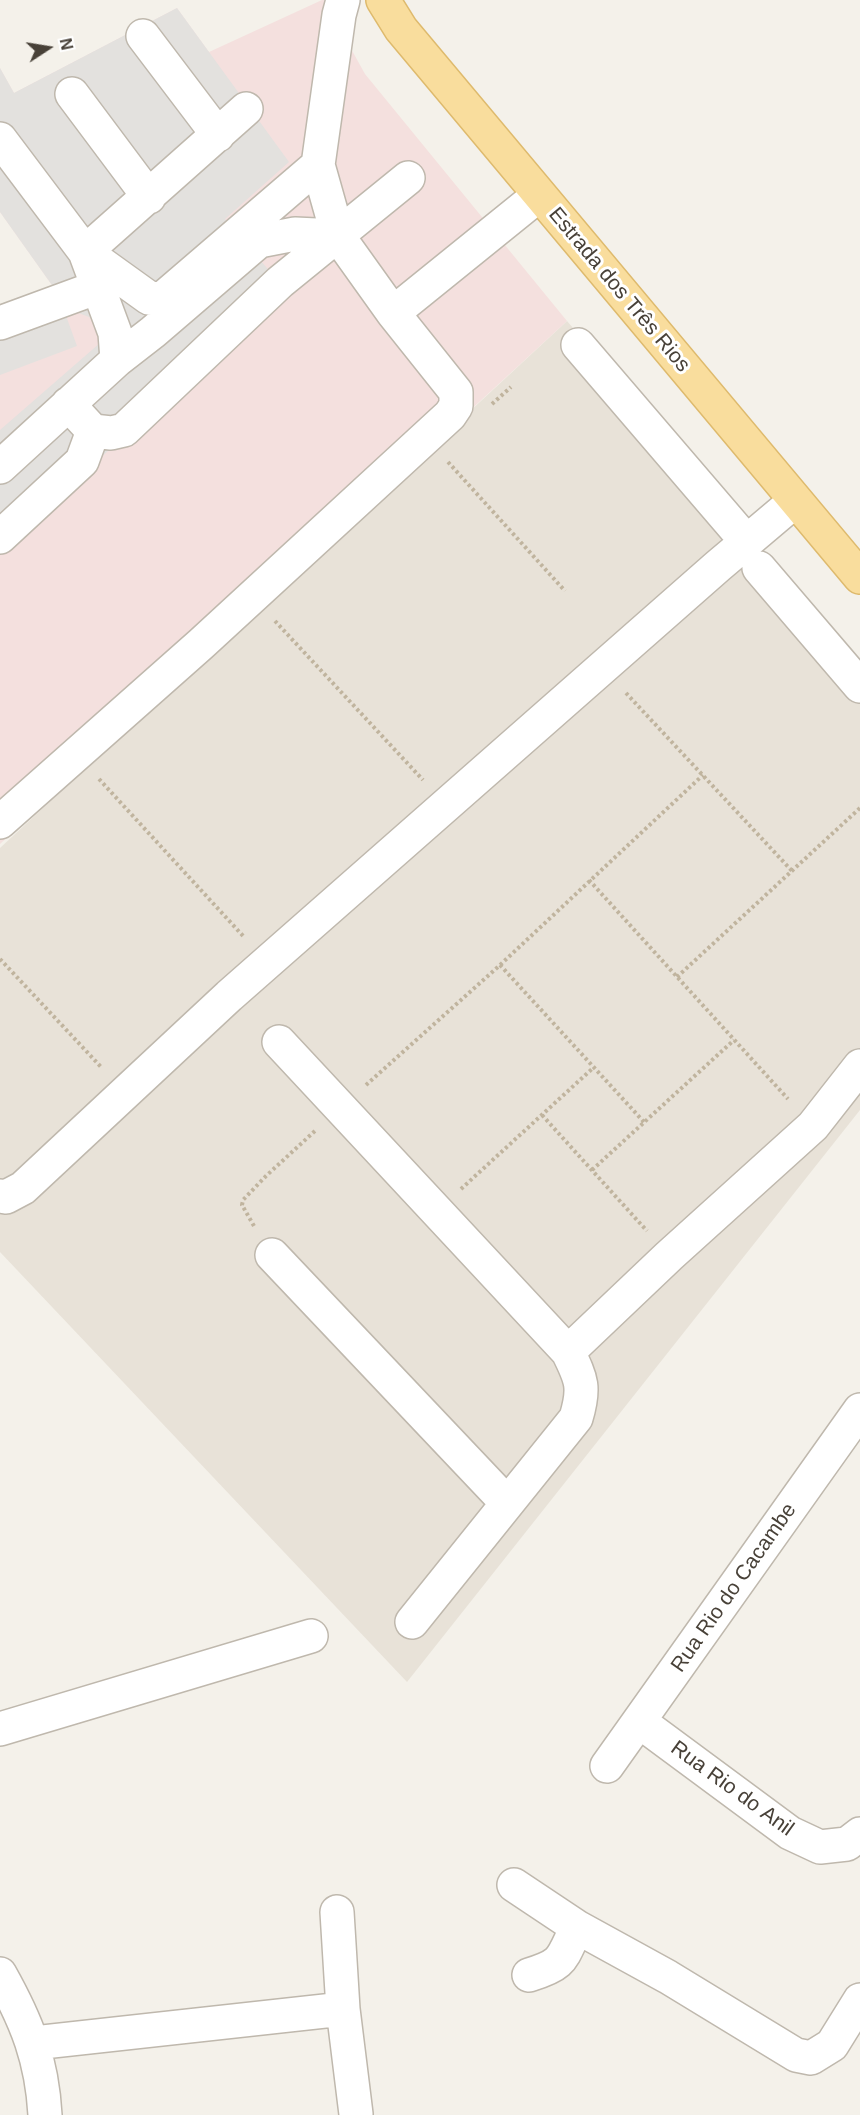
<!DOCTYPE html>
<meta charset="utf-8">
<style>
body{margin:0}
#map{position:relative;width:860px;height:2115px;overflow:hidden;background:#f4f1ea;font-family:Helvetica,sans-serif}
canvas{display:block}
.north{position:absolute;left:18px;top:18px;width:60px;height:60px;-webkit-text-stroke:4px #fff;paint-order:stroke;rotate:78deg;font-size:16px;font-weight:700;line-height:24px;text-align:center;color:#484138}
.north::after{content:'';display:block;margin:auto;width:21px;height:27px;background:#484138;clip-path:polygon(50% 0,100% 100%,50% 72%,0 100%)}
</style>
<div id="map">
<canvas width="860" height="2115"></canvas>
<div class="north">N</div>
</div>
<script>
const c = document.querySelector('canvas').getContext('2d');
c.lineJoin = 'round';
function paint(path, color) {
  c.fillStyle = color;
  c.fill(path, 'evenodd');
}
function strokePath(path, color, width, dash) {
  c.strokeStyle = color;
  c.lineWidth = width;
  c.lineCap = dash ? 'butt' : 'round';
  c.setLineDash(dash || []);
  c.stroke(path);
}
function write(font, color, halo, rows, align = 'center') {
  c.font = font + ' Helvetica,sans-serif';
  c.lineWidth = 6;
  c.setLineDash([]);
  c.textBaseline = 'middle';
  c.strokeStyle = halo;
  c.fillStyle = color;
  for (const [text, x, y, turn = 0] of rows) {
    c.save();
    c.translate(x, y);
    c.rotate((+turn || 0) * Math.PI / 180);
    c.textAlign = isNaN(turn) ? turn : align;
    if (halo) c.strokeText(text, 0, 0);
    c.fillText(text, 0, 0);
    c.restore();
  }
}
const residential = new Path2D(`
 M567,321l293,342v447l-453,572 -407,-430v-404z`);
const medical = new Path2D(`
 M322,0h2l41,74 202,247 -567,523v-537l54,-19 -54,-76v-144l14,25 163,-85 32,44z`);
const parking = new Path2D(`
 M177,8l112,154 -64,57 59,69 -284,263v-121l100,-87v-8l-4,-10 -7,-8 -16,-6 -8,2 12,33 -77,29v-68l54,-19 -54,-76v-144l14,25z`);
const path = new Path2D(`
 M492,404l19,-17
 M448,462l117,129
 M275,621l148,159
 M626,693l167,179
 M99,779l145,158
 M589,880l199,219
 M0,959l102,109
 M500,965l144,157
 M677,977l183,-169
 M366,1085l134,-120 203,-190
 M542,1115l105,116
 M592,1170l142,-130
 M461,1189l132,-121
 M254,1226l-12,-21 1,-5 23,-24 50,-46`);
const minor = new Path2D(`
 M343,0l-4,15 -21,150 20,71 55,77 146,-118
 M143,36l75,99
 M72,94l77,103
 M246,109l-161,143 64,46 13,1 156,-134
 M0,139l85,113 30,81 2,27 -117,107
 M0,323l98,-36
 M578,345l169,197
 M117,360l36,-28 106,-91 36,-7 43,2
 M68,404l25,27 18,2 13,-3 156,-148 128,-104
 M0,537l82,-76 11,-30
 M759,568l101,118
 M0,822l201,-178 249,-229 6,-9v-14l-63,-79
 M279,1042l289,310c14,28 17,36 8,66l-164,204
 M0,1196l6,1 17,-9 206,-192 489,-430 77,-65
 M272,1255l235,248
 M568,1352l101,-96 144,-130 47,-60
 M640,1722l150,111 30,14 27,-3 13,-10
 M0,1729l311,-93
 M607,1766l253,-356
 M514,1885l63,42 91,50 128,78 15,3 21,-13 28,-45
 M337,1912l6,97 13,105
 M0,1974c27,48 42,86 45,141
 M529,1975c36,-11 32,-16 48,-48
 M34,2043l309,-34`);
const major = new Path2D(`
 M383,0l18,29 459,548`);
const streetNames = [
 ["Estrada dos Três Rios",619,290,50],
 ["Rua Rio do Cacambe",734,1588,-55],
 ["Rua Rio do Anil",732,1789,36]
];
paint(residential, '#e8e2d8');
paint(medical, '#f4e0de');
paint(parking, '#e3e1de');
strokePath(minor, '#bfb8ad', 36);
strokePath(major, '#deba6d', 36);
strokePath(path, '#c0b49e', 4, [3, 3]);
strokePath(minor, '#fff', 33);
strokePath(major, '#f9dd9d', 33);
write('21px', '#484138', '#fff', streetNames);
</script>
